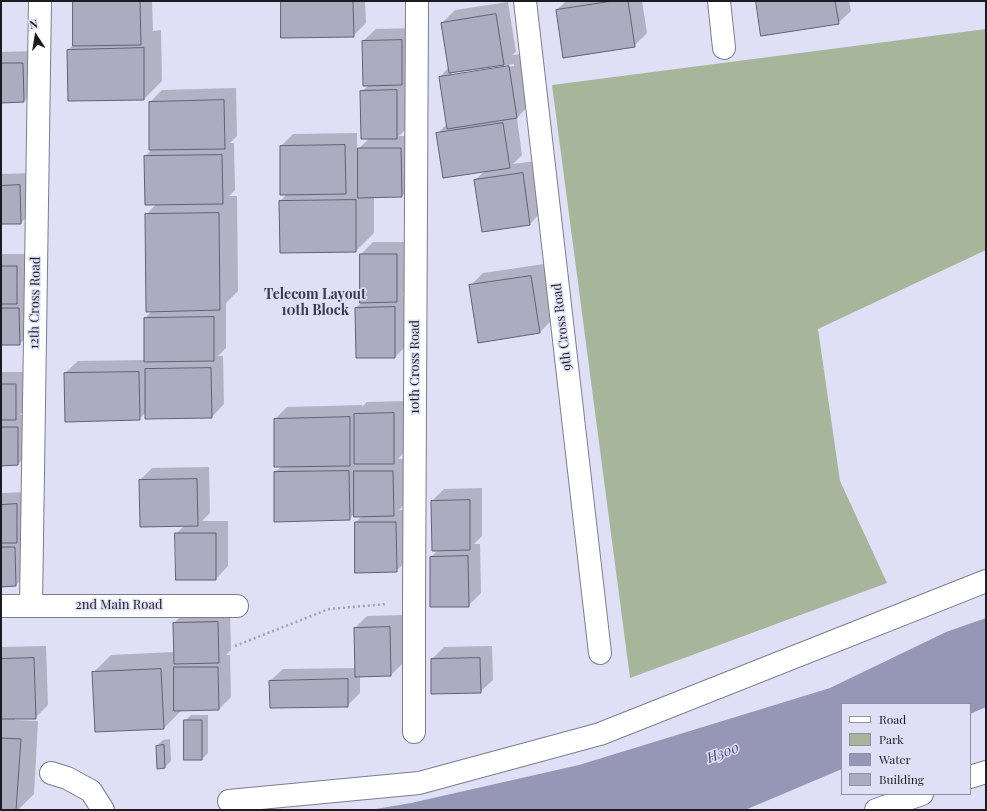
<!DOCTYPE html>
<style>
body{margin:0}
#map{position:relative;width:987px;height:811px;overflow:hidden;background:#dfdff6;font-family:"Playfair Display",serif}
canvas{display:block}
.frame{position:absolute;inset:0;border:2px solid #1b1b22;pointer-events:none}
.legend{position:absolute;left:841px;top:703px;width:130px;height:92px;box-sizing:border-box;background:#dfdff6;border:1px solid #9191a1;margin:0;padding:5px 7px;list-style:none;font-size:12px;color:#1b1b22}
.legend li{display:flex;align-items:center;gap:8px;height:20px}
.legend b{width:20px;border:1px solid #9191a1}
.north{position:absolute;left:16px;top:16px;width:40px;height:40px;-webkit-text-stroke:3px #dfdff6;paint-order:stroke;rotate:348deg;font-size:11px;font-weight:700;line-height:16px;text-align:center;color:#1b1b22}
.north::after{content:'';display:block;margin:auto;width:14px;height:18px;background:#1b1b22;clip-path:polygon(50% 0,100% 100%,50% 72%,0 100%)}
</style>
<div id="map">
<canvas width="987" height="811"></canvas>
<div class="frame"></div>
<ul class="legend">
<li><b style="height:5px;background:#fff"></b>Road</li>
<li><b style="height:11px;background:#a7b59a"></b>Park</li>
<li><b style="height:11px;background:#9696b6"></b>Water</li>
<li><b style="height:11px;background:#acacc1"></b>Building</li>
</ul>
<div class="north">N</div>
</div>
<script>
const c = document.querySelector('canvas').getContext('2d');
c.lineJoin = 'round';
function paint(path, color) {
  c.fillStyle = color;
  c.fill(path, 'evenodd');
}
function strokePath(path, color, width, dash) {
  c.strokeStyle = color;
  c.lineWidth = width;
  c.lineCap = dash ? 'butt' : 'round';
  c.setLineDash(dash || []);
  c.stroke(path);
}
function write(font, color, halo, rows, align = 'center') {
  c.font = font + ' "Playfair Display",serif';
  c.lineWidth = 3;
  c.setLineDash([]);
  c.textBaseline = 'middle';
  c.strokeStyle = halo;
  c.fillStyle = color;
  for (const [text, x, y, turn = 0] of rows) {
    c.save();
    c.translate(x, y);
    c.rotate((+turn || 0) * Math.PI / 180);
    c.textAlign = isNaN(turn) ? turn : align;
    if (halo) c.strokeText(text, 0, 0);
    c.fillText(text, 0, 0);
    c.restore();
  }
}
const green = new Path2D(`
 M986,29v221l-168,79 22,152 47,102 -257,95 -78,-593z`);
const water = new Path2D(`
 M986,618v89l-16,7v-10h-128v65l-97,41h-375l41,-7 168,-38 251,-77 116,-56z`);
const shadow = new Path2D(`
 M74,1h78l1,30 8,-1 1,51 -18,18 -75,1 -1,-50 6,-6z
 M282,1h83l1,22 -13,13z
 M566,1h76l5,32 -13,13 -77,-36z
 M757,1h92l2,10 -13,12z
 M508,2l8,50 -4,3 9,-1 8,51 -12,13 5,37 -9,9 22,-3 7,50 -12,13 -47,7 -8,-51 10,-9 -48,-37 10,-10 -7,-47 9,-10 -7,-44 13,-13zM514,64v2l-62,10v-3z
 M414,28l-5,98 -10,10h14l1,48 -12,12 -28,1v36l-18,18 -76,-50 7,-7 -6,-48 12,-12 64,-1v17l13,-12 -9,-46 8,-7 -6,-44 13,-12z
 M35,51l1,38 -12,12 -23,1v-50z
 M236,88l1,48 -7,7h4l1,47 -6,6h8l1,95 -12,12v45l-8,8h5l1,48 -12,13 -66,-5 -7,7 -74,-46 13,-12 67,-1v-42l7,-7 -6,-96 11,-12 -12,-46 7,-8h-2v-47l12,-12z
 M32,173l1,37 -12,13h-20v-49z
 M373,242h36v46l-7,7h5v50l-12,12h-38l-1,-49 7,-7 -2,-47z
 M1,254h28v37l-5,5h7l1,36 -13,12h-18z
 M544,264l8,56 -12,12 -70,-46 13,-13z
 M1,372h27v35l-8,8h10v37l-12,12 -17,1z
 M406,401v49l-8,9h7l1,44 -7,7h9l1,49 -13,12 -40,-49 6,-6 -7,-3 -6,6 -74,-47 7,-6 -7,-47 12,-12 75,-2v2l5,-5z
 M209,467l1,46 -8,8h26v45l-12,13 -40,-45 8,-8 -44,-46 12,-12z
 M482,488v48l-8,8h6l1,49 -13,13 -37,-49 8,-8 -7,-48 12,-12z
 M29,492l-1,81 -12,12 -15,1v-93z
 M230,610l1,40 -5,5h4l1,42 -12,12 -37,1 -18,18 -71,-55 18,-18 63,-3v-29l12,-12z
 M402,615l1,48 -12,12 -31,1v17l-13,13 -77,-25 13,-12 73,-1 -1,-40 12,-12z
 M46,646l2,59 -13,13h-20v2l23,1 -4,73 -16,16h-17v-163z
 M492,646l1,34 -13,12 -48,-33 12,-12z
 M191,715h17v38l-6,6 -17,-38z
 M170,739l1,22 -6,6 -8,-21 6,-6z`);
const building = new Path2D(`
 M73,1h67l1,44 -68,1z
 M281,1h72l1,36 -73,1z
 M613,1h15l7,46 -72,11 -7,-48z
 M756,1h79l4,23 -78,12z
 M496,14l8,51 -55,8 -8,-50z
 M402,40v45l-39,1 -1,-45z
 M144,48v52l-76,1 -1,-51z
 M1,63h22l1,39 -23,1z
 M509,66l8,52 -70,11 -8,-52z
 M397,90v49h-36l-1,-48z
 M224,100l1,49 -76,1v-48z
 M503,123l7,45 -67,10 -7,-45z
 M345,145l1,49 -66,1v-49z
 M358,148h43l1,49 -44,1z
 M222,155l1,49 -78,1 -1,-49z
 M523,173l7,52 -48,7 -8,-52z
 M20,185l1,39h-20v-38z
 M356,200v52l-76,1 -1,-52z
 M219,213l1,97 -74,2 -1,-98z
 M360,254h37v48l-37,1z
 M1,266h16v38h-16z
 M531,276l9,57 -62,10 -9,-58z
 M395,307v51h-39l-1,-50z
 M1,308h18l1,37h-19z
 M214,317v44l-70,1v-44z
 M211,368l1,50 -67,1v-50z
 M139,372l1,48 -75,2 -1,-49z
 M1,384h15v36h-15z
 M394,413v51h-40v-50z
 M350,417v49l-76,1v-48z
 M1,427h17v38l-17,1z
 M349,471l1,49 -76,2v-50z
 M354,471h39l1,45 -40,1z
 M197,479l1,47 -58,1 -1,-47z
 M470,500v50l-38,1 -1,-50z
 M17,504v39h-16v-38z
 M355,522h41l1,50 -42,1z
 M175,533h41v47h-40z
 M1,547h14l1,39 -15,1z
 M468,556l1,51h-39v-50z
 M218,622l1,41 -45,1 -1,-41z
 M390,627l1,49 -36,1 -1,-49z
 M34,658l2,61h-35v-60z
 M480,658l1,35 -50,1v-35z
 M174,667h44l1,43 -45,1z
 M161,669l3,60 -69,3 -3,-60z
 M348,679v28l-78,1 -1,-27z
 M184,720h18v40h-18z
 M1,738l20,1 -5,71h-15z
 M164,745l1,23 -8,1 -1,-23z`);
const path = new Path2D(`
 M235,646l94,-37 58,-5`);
const minor = new Path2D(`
 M525,1l75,652
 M719,1l5,47
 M31,605l9,-604
 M1,606h236
 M414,732v-130l3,-601
 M51,773l16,5 24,13 12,19
 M970,777l16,-5
 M229,801l190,-18 181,-49 386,-153
 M876,810l46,-16`);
const streetNames = [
 ["12th Cross Road",35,303,-89],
 ["9th Cross Road",562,327,-97],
 ["10th Cross Road",415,367,-90],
 ["2nd Main Road",119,605]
];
const neighbourhoodNames = [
 ["Telecom Layout",315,295],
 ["10th Block",315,311]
];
const waterNames = [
 ["H300",723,753,-21]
];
paint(green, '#a7b59a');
paint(water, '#9696b6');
paint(shadow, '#0003');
paint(building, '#acacc1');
strokePath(building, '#616175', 1);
strokePath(minor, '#7c7c90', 24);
strokePath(path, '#a0a0b2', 2.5, [2, 3]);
strokePath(minor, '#fff', 22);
write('13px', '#1b1b22', '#dfdff6', streetNames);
write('bold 14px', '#3a3a4b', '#dfdff6', neighbourhoodNames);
write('italic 14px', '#423f6d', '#dfdff6', waterNames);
</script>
